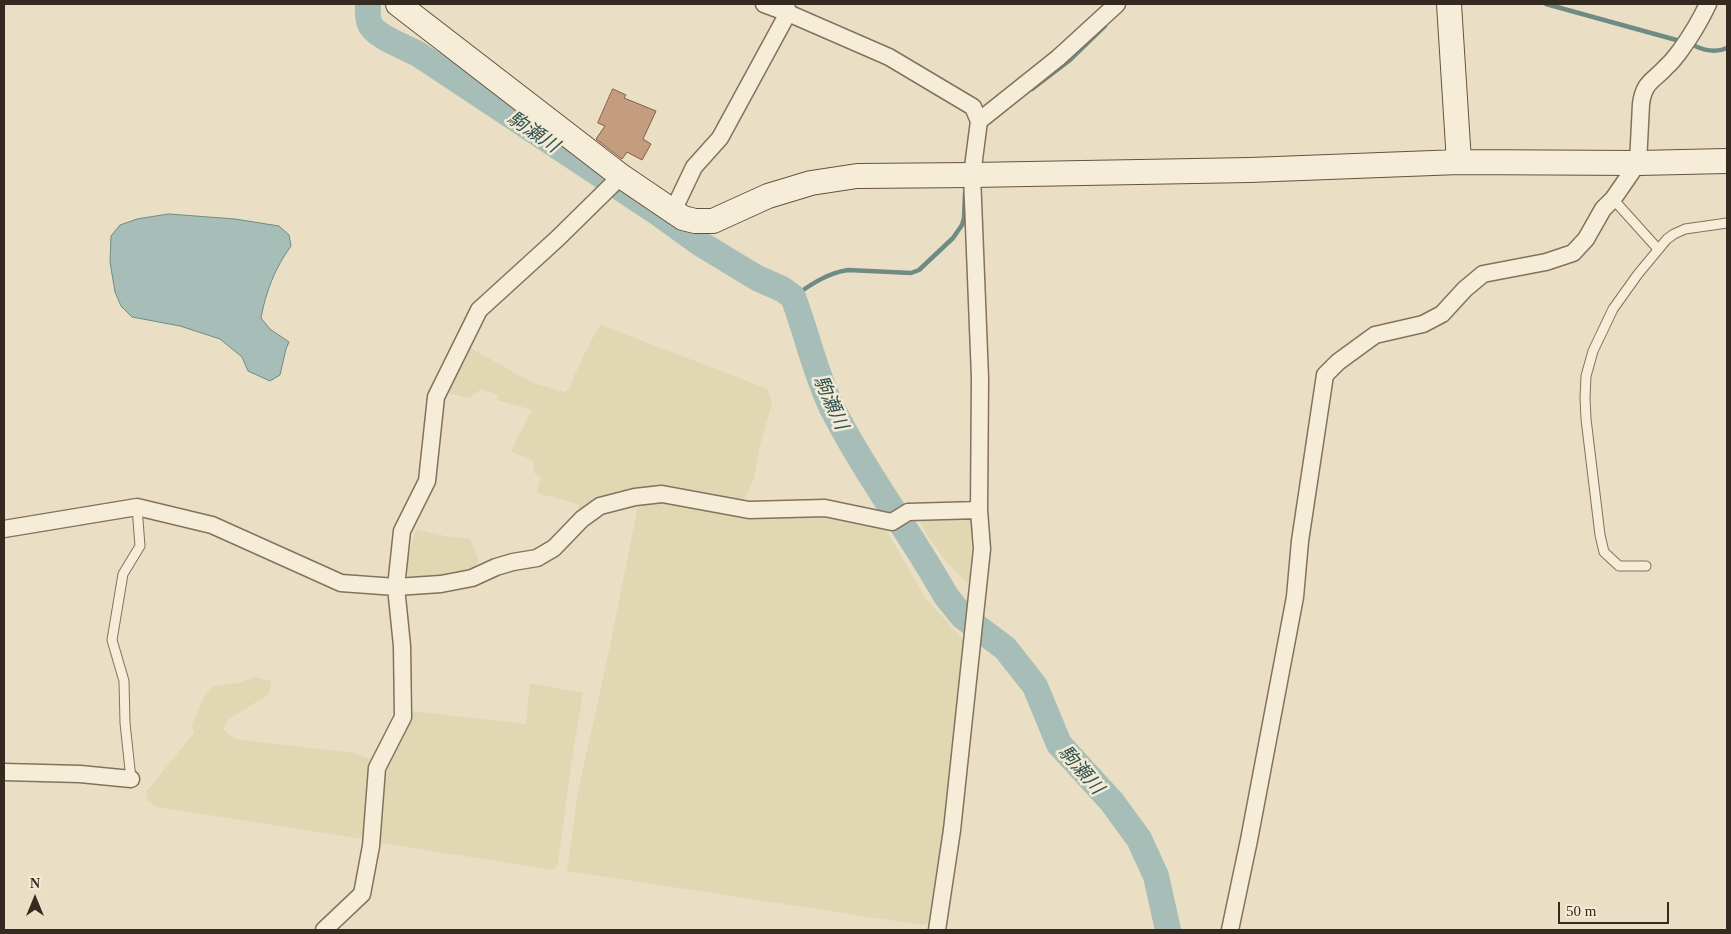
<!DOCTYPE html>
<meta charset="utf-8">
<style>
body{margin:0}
#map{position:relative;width:1731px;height:934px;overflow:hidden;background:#eadfc5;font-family:Georgia,serif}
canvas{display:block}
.frame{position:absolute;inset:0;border:5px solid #352a1f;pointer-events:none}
.north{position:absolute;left:10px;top:874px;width:50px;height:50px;-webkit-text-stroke:4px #f2ead4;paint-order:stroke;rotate:0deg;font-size:14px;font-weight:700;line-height:20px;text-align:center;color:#352a1f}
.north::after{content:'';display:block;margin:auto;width:18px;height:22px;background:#352a1f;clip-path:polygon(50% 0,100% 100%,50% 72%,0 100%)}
.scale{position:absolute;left:1558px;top:902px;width:111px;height:22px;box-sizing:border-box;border:2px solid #352a1f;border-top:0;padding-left:6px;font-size:15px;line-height:18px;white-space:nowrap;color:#352a1f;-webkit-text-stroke:4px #f2ead4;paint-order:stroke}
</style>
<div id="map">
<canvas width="1731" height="934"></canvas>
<div class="frame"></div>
<div class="north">N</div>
<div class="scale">50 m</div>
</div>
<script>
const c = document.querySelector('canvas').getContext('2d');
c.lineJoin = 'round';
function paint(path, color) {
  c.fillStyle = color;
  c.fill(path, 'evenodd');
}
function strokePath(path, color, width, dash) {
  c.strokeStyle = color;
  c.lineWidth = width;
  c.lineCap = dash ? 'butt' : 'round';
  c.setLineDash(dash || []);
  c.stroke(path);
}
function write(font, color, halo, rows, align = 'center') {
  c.font = font + ' Georgia,"Noto Sans JP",serif';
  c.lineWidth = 5;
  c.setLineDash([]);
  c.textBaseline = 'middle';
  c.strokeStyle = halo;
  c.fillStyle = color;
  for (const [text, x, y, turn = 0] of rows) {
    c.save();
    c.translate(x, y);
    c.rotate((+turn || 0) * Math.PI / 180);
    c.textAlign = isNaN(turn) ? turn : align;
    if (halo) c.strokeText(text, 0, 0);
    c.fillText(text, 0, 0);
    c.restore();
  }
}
const farmland = new Path2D(`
 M601,325l167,64 4,14 -12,42 -6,34 -11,23 -65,-12 -33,-4 -27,6 -39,18 -1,-6 -41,-11 4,-16 -8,-5 1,-10 -23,-11 21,-41 -35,-10 1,-5 -17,-6 -12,9 -25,-6 21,-47 68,38 31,9 6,-4 3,-10 19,-39z
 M660,498l154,15 70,13 42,73 36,39 5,9 -24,193 -15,84 -6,1 -355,-54 11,-80 26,-117 35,-173z
 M972,514l-2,67 -3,2 -23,-24 -16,-22 -10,-19z
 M416,529l29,7 25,3 9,22 -5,7 -34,11 -25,-1 -5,-1 -3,-4v-13z
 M255,677l16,4 -2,13 -40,25 -6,10 12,10 119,14 18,7 -9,79 -206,-32 -9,-6 -2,-9 48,-59 -2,-8 11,-27 11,-12 25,-3z
 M530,683l53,10 -12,73 -13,97 -4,7 -179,-28 12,-84 23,-47 116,13z`);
const water = new Path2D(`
 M169,214l66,5 44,7 10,9 2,11c-16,22 -25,45 -30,72l9,11 19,13 -3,7 -6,26 -10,6 -22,-10 -6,-14 -22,-18 -40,-13 -48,-9 -11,-11 -6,-14 -5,-30 1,-26 9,-11 17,-6z`);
const stream = new Path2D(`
 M1546,4l134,37
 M1695,46c11,5 21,7 32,2
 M1032,89l38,-29 35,-34
 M793,297c17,-12 34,-24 55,-27l63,3 8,-3 34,-32 9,-13 2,-7 1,-25`);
const river = new Path2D(`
 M368,4c0,6 -1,14 2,20 6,13 35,23 48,30l240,159 43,31 56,34 25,11 11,8c14,37 22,76 39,111 33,65 78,124 114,188l16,20 43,32 30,38 24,58 53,58 27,37 17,37 12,54`);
const building = new Path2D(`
 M613,89l13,6 -2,3 32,13 -13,28 8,5 -9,16 -15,-8 -5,7 -26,-20 9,-13 -7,-3z`);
const lane = new Path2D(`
 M1613,199l45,50
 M1646,566h-27l-15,-14 -4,-17 -14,-116 -1,-21 1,-22 7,-25 20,-42 25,-35 29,-35 7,-5 11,-5 42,-6
 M131,779l-6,-56 -1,-42 -12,-41 11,-66 17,-28 -3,-39`);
const street = new Path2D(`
 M764,4l24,9 101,44 84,50 6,14 -7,54 8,203 -1,132 3,39 -30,281 -15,100
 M979,121l79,-63 59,-54
 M673,211l21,-44 26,-29 68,-125 -2,-9
 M4,529l133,-22 75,18 129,58 55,4 45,-3 31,-6 24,-11 17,-5 24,-4 17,-10 28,-29 18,-13 35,-9 27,-3 87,16 76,-2 67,14 16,-10 71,-2
 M4,772l76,2 51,5
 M324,930l38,-36 9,-48 6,-78 26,-51 -1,-71 -6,-59 6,-56 25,-50 9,-84 43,-87 79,-72 63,-62
 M1230,930l19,-90 46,-243 5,-56 25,-166 13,-13 37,-27 48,-11 19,-10 23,-25 18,-15 63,-12 27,-9 13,-14 17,-30 10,-10 25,-36 3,-59c3,-23 13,-23 26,-38 5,-4 9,-10 13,-15 11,-15 20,-30 28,-47`);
const secondary = new Path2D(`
 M398,4l223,172 62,42 12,3h18l55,-25 43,-13 46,-7 115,-1 278,-5 209,-8 179,1 89,-2
 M1449,4l10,158`);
const waterNames = [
 ["駒瀬川",534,131,34],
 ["駒瀬川",832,402,66],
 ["駒瀬川",1082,769,49]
];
paint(farmland, '#dfd8b3');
paint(water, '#a6beb7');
strokePath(water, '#6e8b84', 1);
strokePath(stream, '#6e8b84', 4.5);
strokePath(river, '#a6beb7', 26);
paint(building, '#c49d7f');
strokePath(building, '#805d45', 1);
strokePath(lane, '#83725d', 11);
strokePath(street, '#83725d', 19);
strokePath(secondary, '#655340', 26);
strokePath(lane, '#f5edd8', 9);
strokePath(street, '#f5edd8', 16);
strokePath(secondary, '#f5edd8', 24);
write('italic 19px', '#305351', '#f2ead4', waterNames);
</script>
